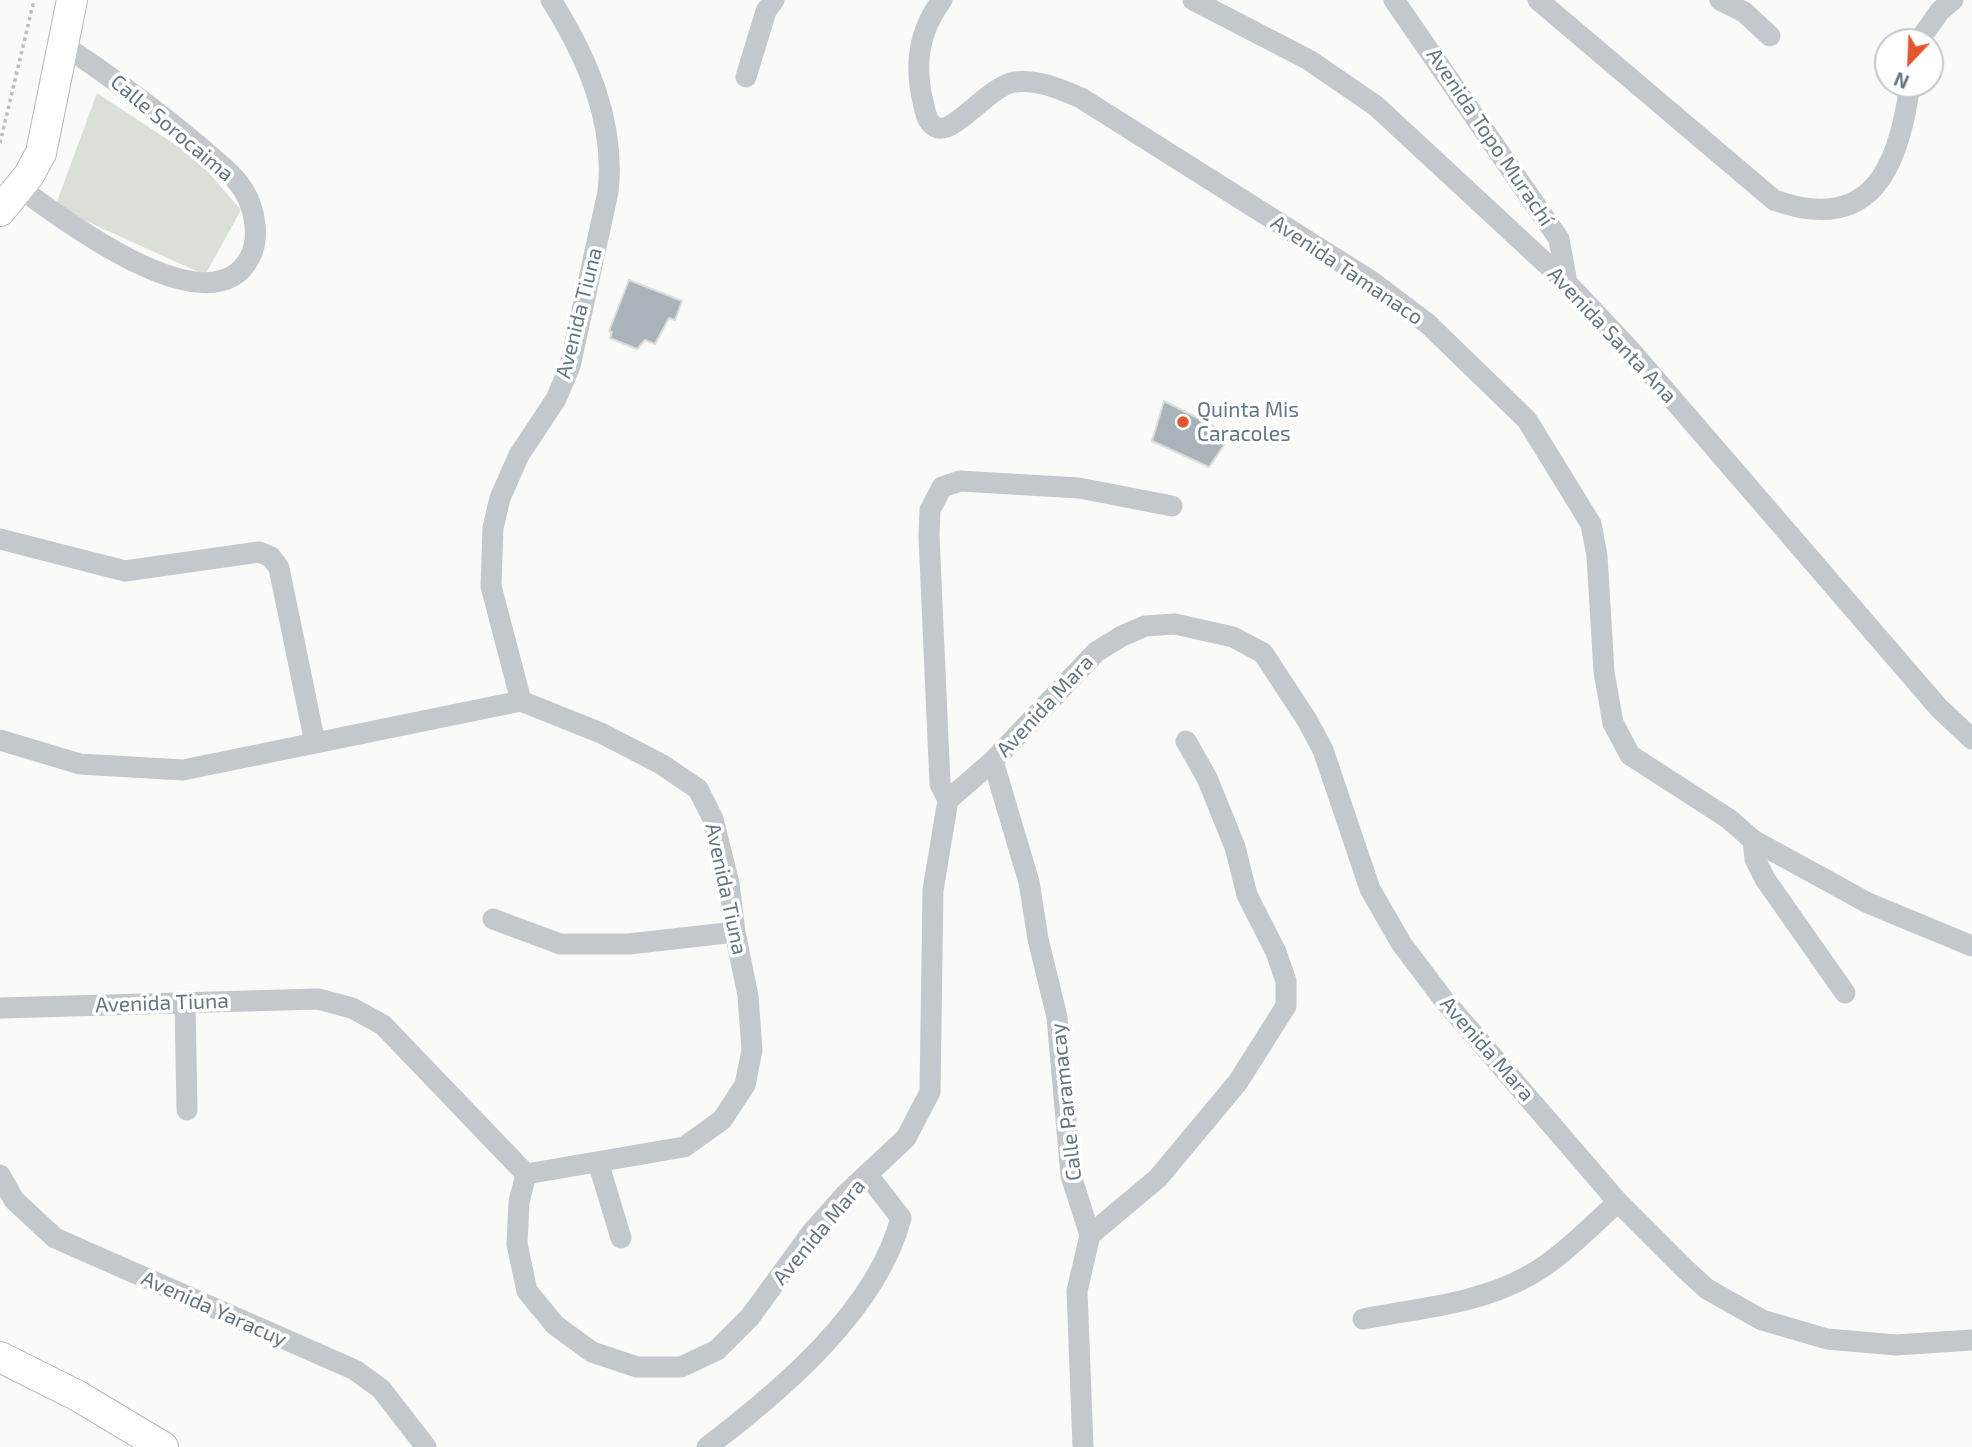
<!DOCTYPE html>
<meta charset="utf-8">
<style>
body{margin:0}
#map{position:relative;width:1972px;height:1447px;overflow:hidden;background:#fafaf8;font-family:"Exo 2",sans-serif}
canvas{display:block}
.north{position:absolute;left:1874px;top:28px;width:70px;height:70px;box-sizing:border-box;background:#fff;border:2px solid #c1c8cd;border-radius:50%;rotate:203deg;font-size:19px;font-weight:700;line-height:28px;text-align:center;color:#657683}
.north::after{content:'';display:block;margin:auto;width:24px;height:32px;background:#e4572e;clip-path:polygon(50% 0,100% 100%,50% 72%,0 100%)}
</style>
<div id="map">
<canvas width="1972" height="1447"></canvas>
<div class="north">N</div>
</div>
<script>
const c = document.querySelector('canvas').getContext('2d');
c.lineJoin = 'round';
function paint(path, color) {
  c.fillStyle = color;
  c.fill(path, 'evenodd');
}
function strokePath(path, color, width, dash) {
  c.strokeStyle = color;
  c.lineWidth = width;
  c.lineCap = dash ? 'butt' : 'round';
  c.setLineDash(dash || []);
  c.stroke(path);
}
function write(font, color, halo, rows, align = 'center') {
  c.font = font + ' "Exo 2",sans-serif';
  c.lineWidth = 7;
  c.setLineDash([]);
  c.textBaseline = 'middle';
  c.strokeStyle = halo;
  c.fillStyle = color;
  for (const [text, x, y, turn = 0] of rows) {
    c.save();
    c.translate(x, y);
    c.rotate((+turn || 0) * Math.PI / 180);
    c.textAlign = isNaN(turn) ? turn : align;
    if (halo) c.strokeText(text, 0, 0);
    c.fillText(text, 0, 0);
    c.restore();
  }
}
const green = new Path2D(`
 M97,93l100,66 44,51 -36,65 -150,-68z`);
const building = new Path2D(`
 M629,280l53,21 -7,19 -6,-2 -14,26 -10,-4 -8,9 -27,-11 2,-6 -3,-1z
 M1164,401l67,34 -22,32 -57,-26z`);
const path = new Path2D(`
 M0,143l34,-143`);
const street = new Path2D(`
 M942,0c-25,33 -28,68 -18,106 2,9 4,19 14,22 17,5 52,-42 76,-46 24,-3 46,7 67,16l290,183 57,43 99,96 64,104 6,32 7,116 9,51 17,32 99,64 24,21 115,63 104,43
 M1193,0l116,60 67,46 191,177 65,69 307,356 33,31
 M1394,0l165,239 8,44
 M1538,0l236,200c97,35 125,-32 136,-116
 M1720,0l24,12 26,24
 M1918,42l22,-31 13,-11
 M746,77l20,-66 8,-11
 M20,188c42,31 192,145 230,69 10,-18 5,-48 -6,-66 -11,-18 -30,-31 -45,-45 -44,-37 -89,-70 -137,-102
 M0,539l125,32 134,-19 12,5 8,11 36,175
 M0,740l80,24 103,6 338,-69
 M993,761l36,121 9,57 19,78 14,159 19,59 -13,56 6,156
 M948,800l-8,-16 -11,-248 1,-26 12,-23 18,-6 119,7 93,18
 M1753,840l2,19 10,20 80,114
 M493,919l67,25h69l106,-12
 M185,1003l2,107
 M0,1008l318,-9 34,9 31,17 143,149
 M598,1162l23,76
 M526,1174l-7,28 -2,42 10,47 28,34 37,27 45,15h44l36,-17 33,-33 62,-85 33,-37 61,-57 24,-46 3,-202 15,-90 45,-39 103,-109 26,-16 23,-10 30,-2 58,13 30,16 44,67 16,30 47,139 31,54 43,57 174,202 67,67 22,20 55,31 65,19 69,6 76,-5
 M526,1174l158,-27 38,-27 23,-35 7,-35 -4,-54 -13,-64 -6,-49 -16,-64 -15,-30 -37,-25 -60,-31 -80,-32 -30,-115 2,-58 7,-30 19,-43 37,-56 14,-33 38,-174c8,-69 -21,-135 -57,-192
 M0,1175l14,25 41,38 300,132 26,19 45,58
 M1090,1235l68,-57 80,-96 48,-76v-25l-10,-29 -29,-57 -12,-48 -28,-69 -21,-37
 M1363,1319c57,-11 116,-15 167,-44 32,-18 61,-49 88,-73
 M707,1447c74,-56 170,-137 194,-229l-34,-44`);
const secondary = new Path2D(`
 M0,211l29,-36 12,-22 31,-153
 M0,1357l78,39 85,51`);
const markers = [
 [1183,422,7,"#e4572e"]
];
const streetNames = [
 ["Calle Sorocaima",172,128,40],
 ["Avenida Topo Murachí",1490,137,56],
 ["Avenida Tamanaco",1347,270,34],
 ["Avenida Tiuna",579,313,-76],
 ["Avenida Santa Ana",1612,335,47],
 ["Avenida Mara",1045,706,-47],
 ["Avenida Tiuna",726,889,78],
 ["Avenida Tiuna",162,1003,-2],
 ["Avenida Mara",1487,1049,49],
 ["Calle Paramacay",1066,1102,-96],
 ["Avenida Mara",819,1232,-50],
 ["Avenida Yaracuy",214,1309,24]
];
const poiNames = [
 ["Quinta Mis",1197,410],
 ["Caracoles",1197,434]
];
paint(green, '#dadfd7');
paint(building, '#aab3b9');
strokePath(building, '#dcdcda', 2);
strokePath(secondary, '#b3babf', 32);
strokePath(path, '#bbbfc2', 3.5, [3.5, 3.5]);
strokePath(street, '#c3c8cc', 21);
strokePath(secondary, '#fff', 30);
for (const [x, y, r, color] of markers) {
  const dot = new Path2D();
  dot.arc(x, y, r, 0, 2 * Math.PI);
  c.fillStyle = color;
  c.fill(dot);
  strokePath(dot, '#fff', 2.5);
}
write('21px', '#657683', '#fff', streetNames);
write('21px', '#657683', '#fff', poiNames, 'left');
</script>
